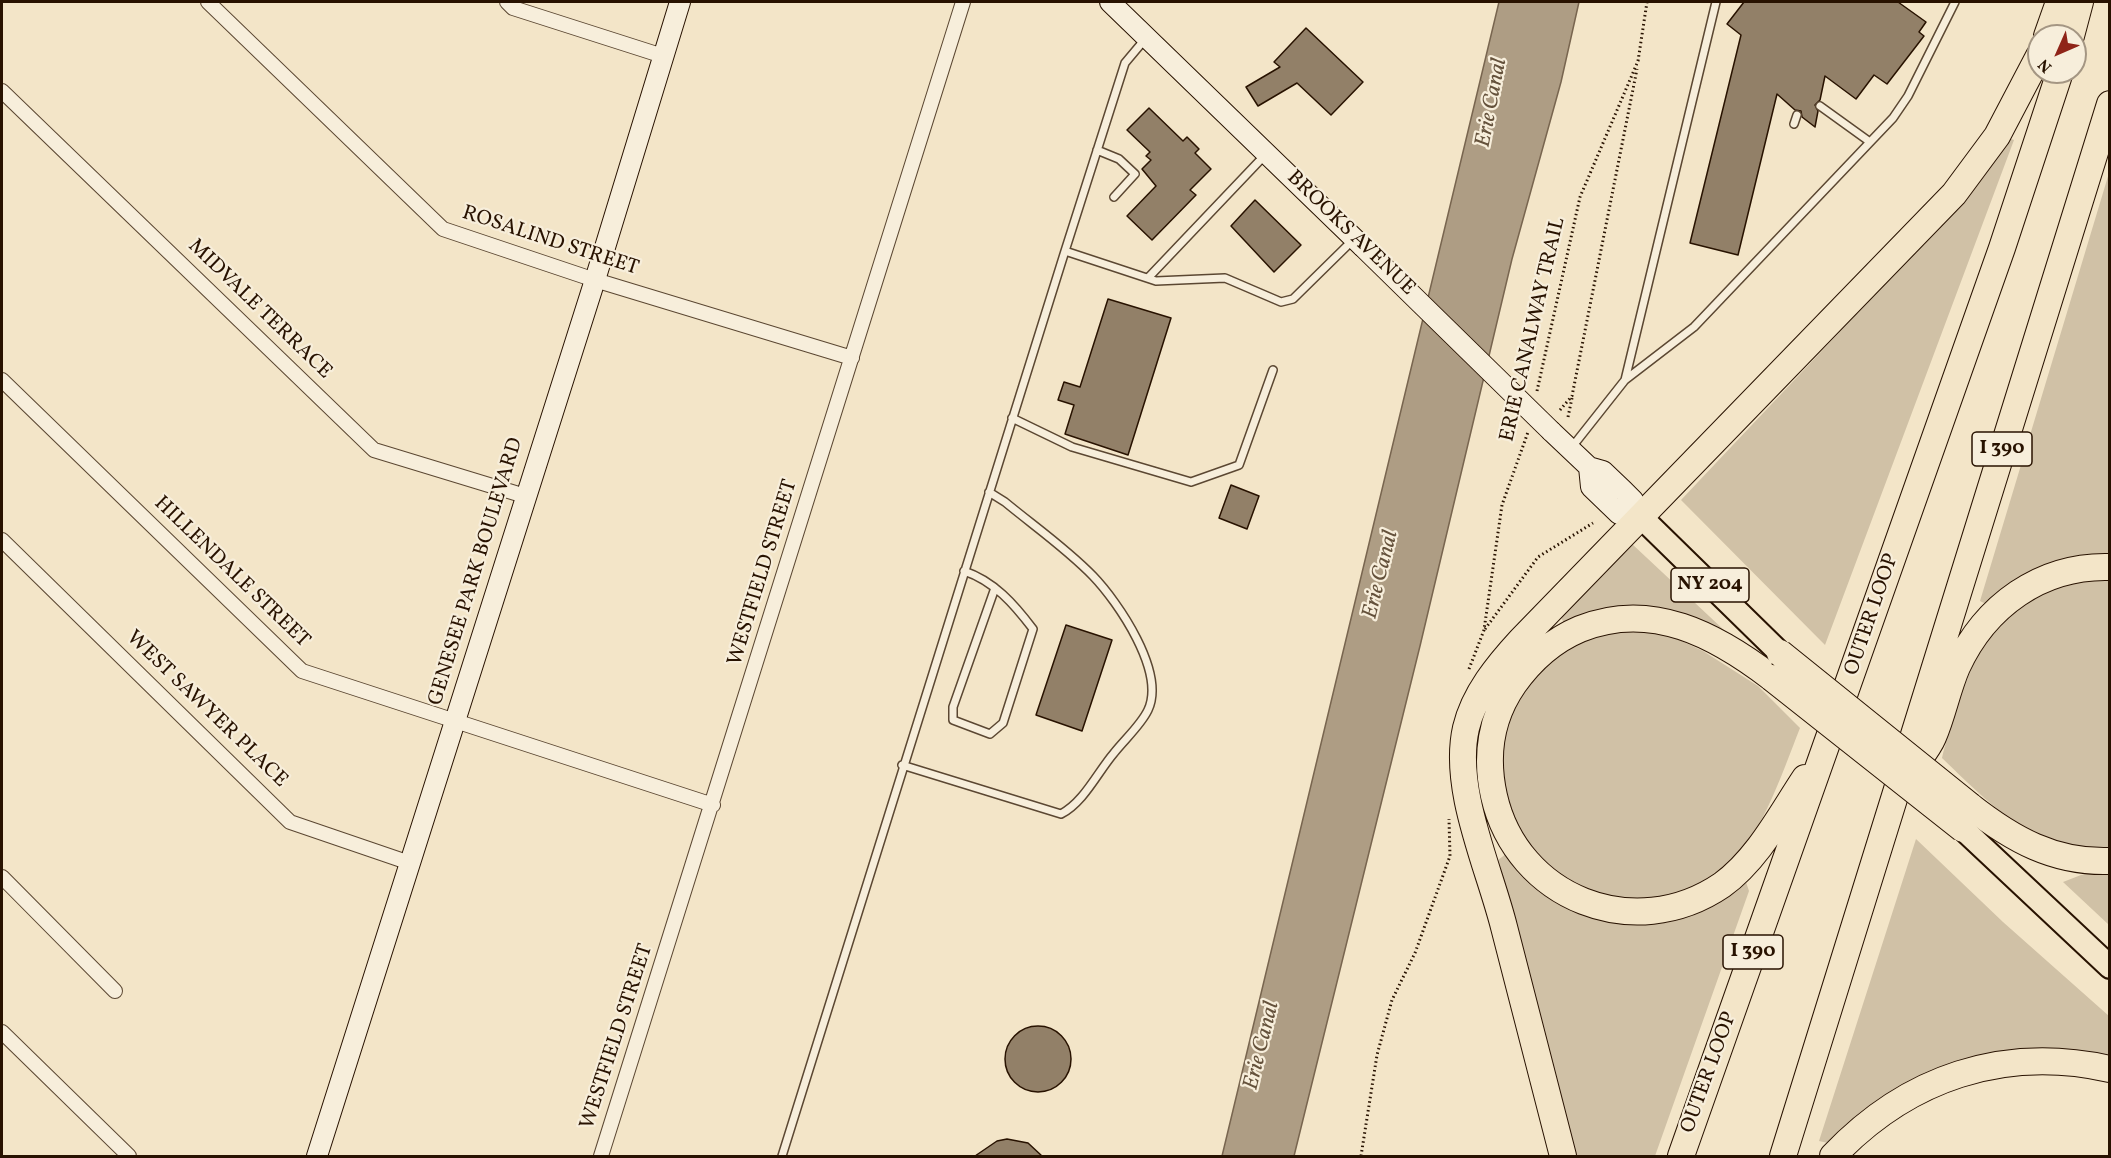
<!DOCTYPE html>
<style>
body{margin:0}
#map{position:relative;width:2111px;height:1158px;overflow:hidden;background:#f3e5c8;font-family:Vollkorn,serif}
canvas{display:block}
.frame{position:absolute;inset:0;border:3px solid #281200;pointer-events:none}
.north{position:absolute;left:2027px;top:24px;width:60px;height:60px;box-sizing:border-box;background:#f7eedb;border:2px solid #a49683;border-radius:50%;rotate:225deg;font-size:16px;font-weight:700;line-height:24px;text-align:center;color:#281200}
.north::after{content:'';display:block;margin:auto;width:21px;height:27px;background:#8f2418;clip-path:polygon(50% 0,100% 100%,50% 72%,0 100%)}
</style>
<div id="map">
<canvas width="2111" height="1158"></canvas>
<div class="frame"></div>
<div class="north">N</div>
</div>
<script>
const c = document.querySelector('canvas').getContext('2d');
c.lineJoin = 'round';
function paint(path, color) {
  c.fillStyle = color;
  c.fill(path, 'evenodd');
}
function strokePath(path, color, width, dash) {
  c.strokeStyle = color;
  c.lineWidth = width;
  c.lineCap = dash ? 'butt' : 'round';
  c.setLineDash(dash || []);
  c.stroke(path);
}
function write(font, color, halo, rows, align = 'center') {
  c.font = font + ' Vollkorn,serif';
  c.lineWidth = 4.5;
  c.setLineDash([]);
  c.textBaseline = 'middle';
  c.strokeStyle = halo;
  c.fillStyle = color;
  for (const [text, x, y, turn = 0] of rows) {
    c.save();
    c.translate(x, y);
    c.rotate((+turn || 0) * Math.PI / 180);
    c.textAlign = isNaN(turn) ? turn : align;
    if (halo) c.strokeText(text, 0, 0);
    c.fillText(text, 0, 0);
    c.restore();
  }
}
const green = new Path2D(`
 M2006,137l8,3 -189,505 -144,-145 288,-305z
 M2109,173v385l-117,49 -12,-6z
 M1631,543l94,88 -1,4 -157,-8 -8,-12z
 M2083,579h26v271c-70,7 -120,-47 -167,-92 17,-63 40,-147 110,-171 10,-4 21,-5 31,-8z
 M1640,631l33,6 30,14 55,35 42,42c-18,45 -42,120 -83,149 -9,6 -40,20 -50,22 -10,1 -22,-1 -32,-1 -10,0 -22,1 -31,-1 -65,-17 -112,-87 -102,-153 4,-23 15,-43 28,-62 14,-18 34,-36 56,-44 17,-6 37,-6 54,-7z
 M1916,839l87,83 106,94v48l-64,-9 -196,69 -21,19 -9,-2z
 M1506,854c37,52 107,84 171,66 23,-6 43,-24 63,-38h6l3,9 -94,265h-80l-77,-296z
 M2109,871v54l-46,-43 18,-7z`);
const water = new Path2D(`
 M1499,2h80l-18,80 -49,177 -92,387 -126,510h-72z`);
const building = new Path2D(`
 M1744,2h154l28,20 -7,10 5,4 -37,48 -13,-9 -18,24 -31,-23 -5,24 -5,5 3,6 -3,16 -13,-10 -1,-6 -6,-1 -18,-16 -39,161 -48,-12 51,-208 -14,-11z
 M1306,28l57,54 -32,33 -34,-32 -39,23 -12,-19 34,-20 -6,-5z
 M1149,108l34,33 4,-4 12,12 -4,4 16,16 -21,21 6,5 -44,45 -25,-24 29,-30 -14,-17 9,-9 -5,-4 4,-4 -23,-22z
 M1255,200l46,45 -27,27 -43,-46z
 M1108,299l63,19 -43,137 -63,-21 9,-29 -16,-5 6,-18 16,5z
 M1231,485l28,11 -12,33 -28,-11z
 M1066,625l46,15 -30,91 -46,-16z
 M1005 1059a33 33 0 1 1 66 0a33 33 0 1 1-66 0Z
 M1007,1139l21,4 14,13h-67l22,-15z`);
const path = new Path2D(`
 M1537,391l43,-194 58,-136 9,-59
 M1560,410l12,-14 65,-327
 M1568,417l4,-19
 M1485,629l53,-72 55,-34
 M1469,669l15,-39 18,-125 26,-73
 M1361,1156l16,-101 15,-55 23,-47 35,-97 -1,-37`);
const lane = new Path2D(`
 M1146,38l-21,25 -60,188 91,30 69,-3 56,24 12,-3 60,-59
 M1820,106l50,36
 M1794,124l3,-9
 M1097,150l22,9 16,15 -21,23
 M1148,278l117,-123
 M1625,380l91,-378
 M1012,418l60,29 119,35 48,-17 34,-95
 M1572,447l53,-67 69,-53 199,-209 15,-22 47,-94
 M964,571c30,10 50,33 69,58l-30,94 -13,11 -37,-14v-13l42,-119
 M902,765l159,49c23,-12 36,-41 53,-61 10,-13 27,-28 34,-43 18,-38 -30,-108 -55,-134 -26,-27 -59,-50 -88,-74l-16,-10
 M782,1156l283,-905`);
const street = new Path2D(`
 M208,2l235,227 152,51 257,78
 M507,2l6,6 150,48
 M2,91l372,359 151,46
 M2,380l300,291 411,134
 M2,540l288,282 120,41
 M2,877l113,114
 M2,1032l127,124
 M601,1156l362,-1154`);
const secondary = new Path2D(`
 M1110,2l253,245
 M1551,431l38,36 14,4 21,20 9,9 8,17
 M1589,467l2,20 28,27h18
 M317,1156l278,-876 85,-278`);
const primary = new Path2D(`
 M1641,517l139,136
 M1963,829l147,138`);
const highway = new Path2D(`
 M2047,36l12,-34
 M2071,36l9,-34
 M1772,678c-56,-43 -121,-78 -192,-49 -26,11 -49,31 -66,55 -23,33 -29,72 -20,112 23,102 140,149 228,89 36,-26 59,-71 83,-107
 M1910,772c7,-11 18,-23 23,-35 10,-23 14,-47 24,-70 28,-61 84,-102 153,-100
 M1970,806c42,33 84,57 140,55
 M1563,1156c-20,-76 -39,-153 -59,-229 -15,-60 -52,-138 -38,-199 8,-34 32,-63 55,-88l433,-446 43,-58 42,-80
 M1681,1156l321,-908 58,-176
 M1783,1156l327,-1052
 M1833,1156c74,-78 170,-111 277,-87`);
const secondaryBridge = new Path2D(`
 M1363,247l188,184`);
const highwayBridge = new Path2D(`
 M1780,653l190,153
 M1772,678l191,151`);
const shields = [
 [2002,449,60],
 [1710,585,78],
 [1753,952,60]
];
const shieldNames = [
 ["I 390",2002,449],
 ["NY 204",1710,585],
 ["I 390",1753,952]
];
const streetNames = [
 ["BROOKS AVENUE",1350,234,44],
 ["ROSALIND STREET",550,242,18],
 ["MIDVALE TERRACE",259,310,44],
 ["ERIE CANALWAY TRAIL",1534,330,-77],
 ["GENESEE PARK BOULEVARD",477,572,-73],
 ["HILLENDALE STREET",231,573,44],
 ["WESTFIELD STREET",764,573,-73],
 ["OUTER LOOP",1873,615,-71],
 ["WEST SAWYER PLACE",206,710,44],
 ["WESTFIELD STREET",618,1037,-72],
 ["OUTER LOOP",1710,1073,-70]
];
const waterNames = [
 ["Erie Canal",1493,103,-79],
 ["Erie Canal",1382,575,-76],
 ["Erie Canal",1263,1046,-76]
];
paint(green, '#d0c1a6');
paint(water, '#ae9d84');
strokePath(water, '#78654f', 1.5);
paint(building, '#928068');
strokePath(building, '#281200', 1.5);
strokePath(lane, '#5b4732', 10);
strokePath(street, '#5b4732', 16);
strokePath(secondary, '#281200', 22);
strokePath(primary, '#281200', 26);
strokePath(highway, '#281200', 28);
strokePath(path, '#281200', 3, [1.5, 3]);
strokePath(lane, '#f7eedb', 7);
strokePath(street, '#f7eedb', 14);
strokePath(secondary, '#f7eedb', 20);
strokePath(primary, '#f3e5c8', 22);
strokePath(highway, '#f3e5c8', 26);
strokePath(secondaryBridge, '#281200', 22, []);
strokePath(highwayBridge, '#281200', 28, []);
strokePath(secondaryBridge, '#f7eedb', 20);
strokePath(highwayBridge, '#f3e5c8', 26);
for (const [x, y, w] of shields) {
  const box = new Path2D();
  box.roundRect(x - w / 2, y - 17, w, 34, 4.5);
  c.fillStyle = '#f7eedb';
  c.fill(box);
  strokePath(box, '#281200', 1.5);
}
write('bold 20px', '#281200', null, shieldNames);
write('21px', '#281200', '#f7eedb', streetNames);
write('italic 22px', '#64513b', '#f7eedb', waterNames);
</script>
